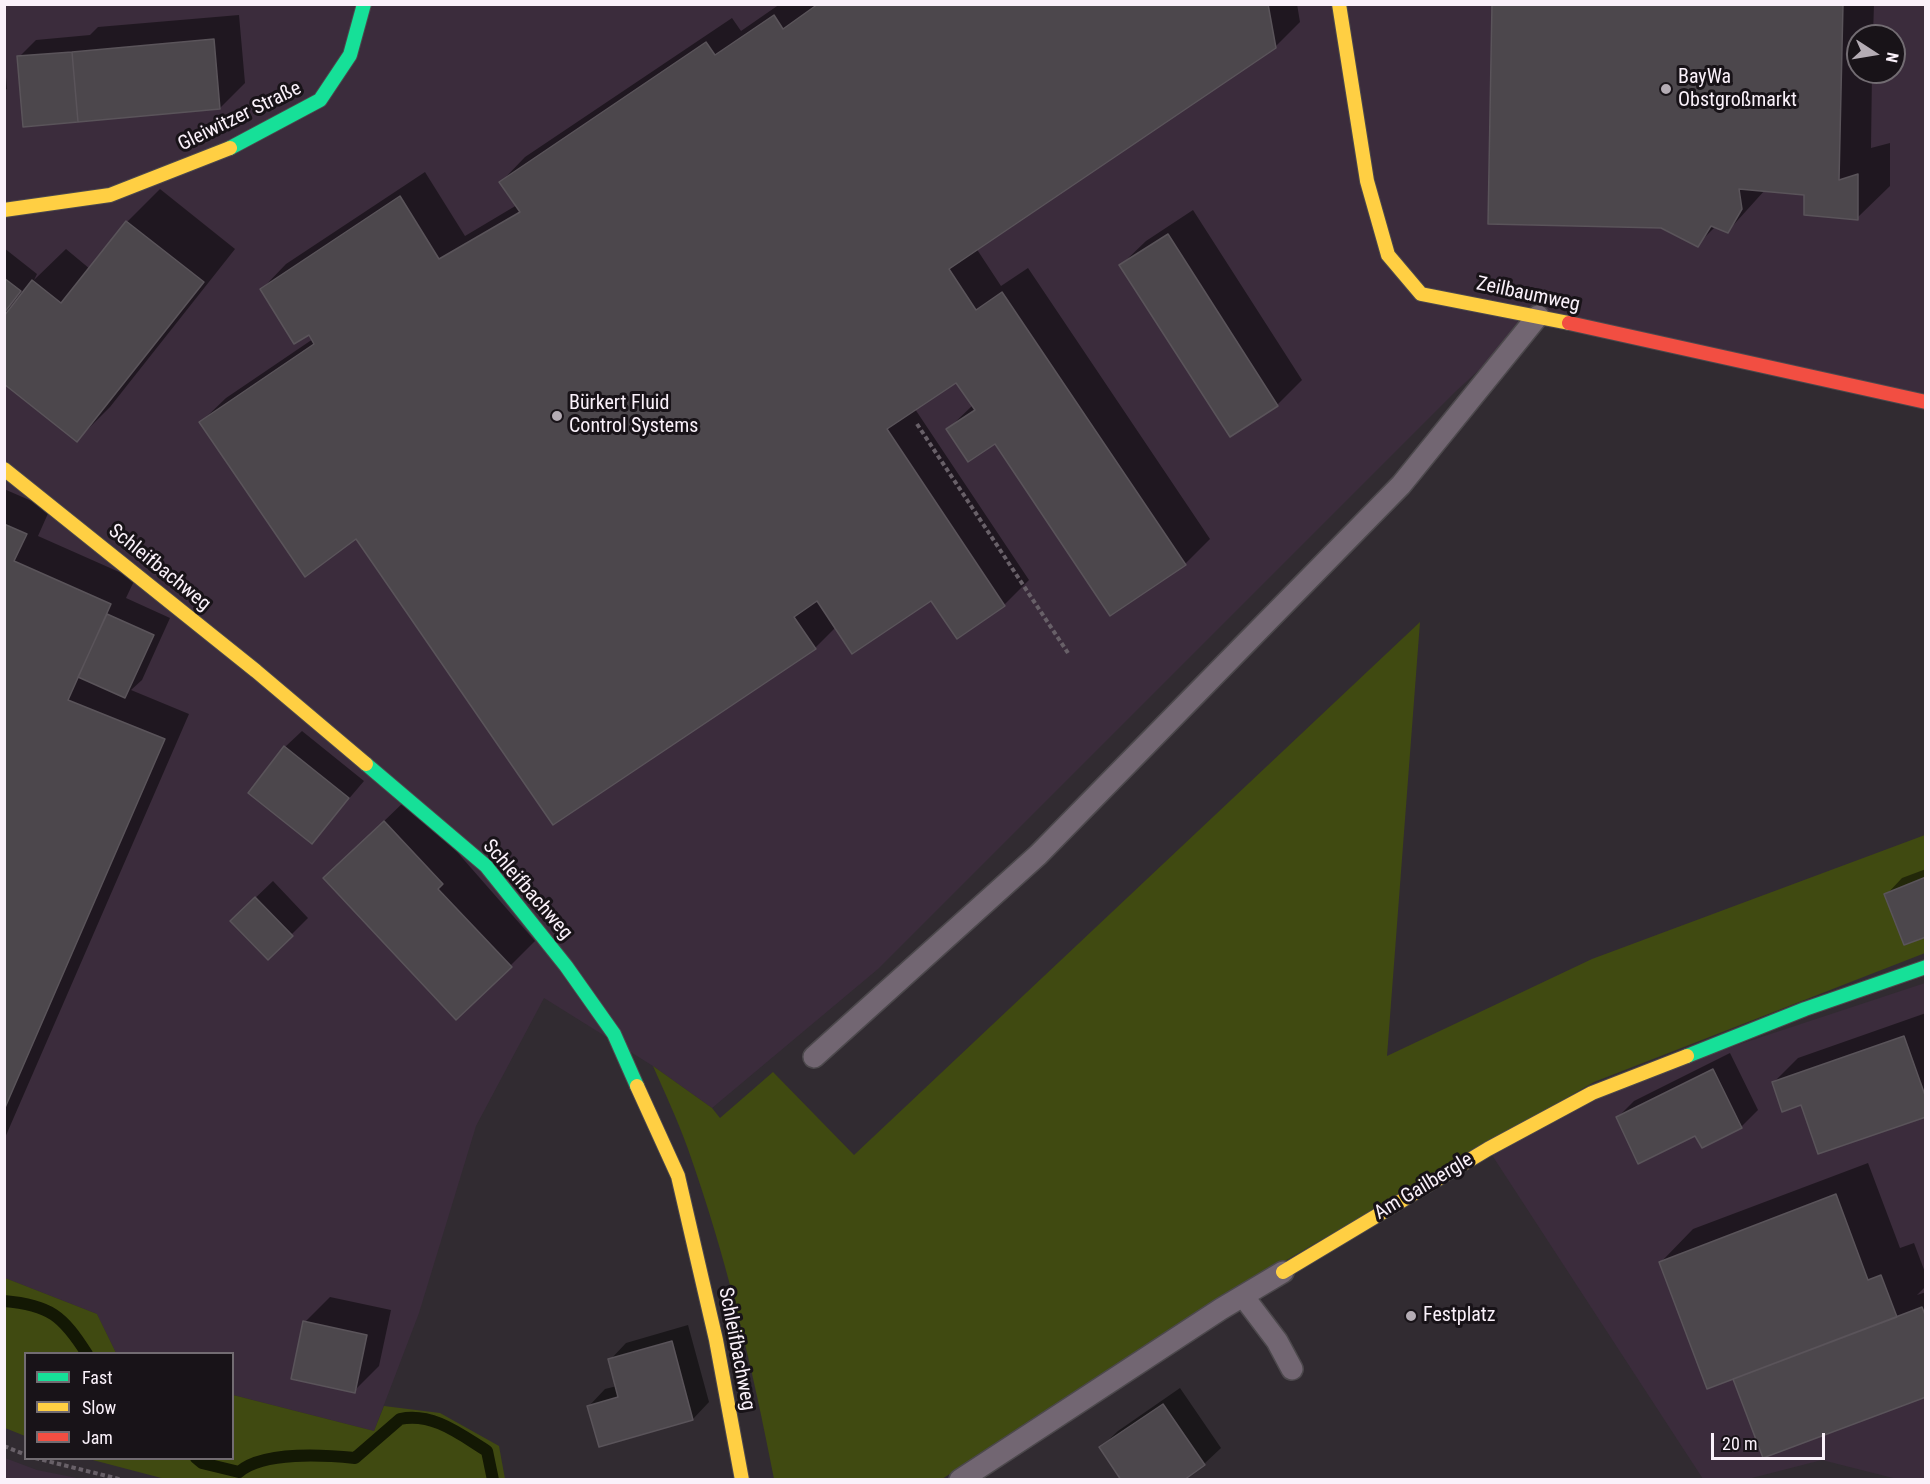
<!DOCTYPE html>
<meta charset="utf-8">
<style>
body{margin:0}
#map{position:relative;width:1930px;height:1484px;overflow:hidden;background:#312b31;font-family:"Roboto Condensed",sans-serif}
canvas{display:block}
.frame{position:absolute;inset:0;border:6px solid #faf1fa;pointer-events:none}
.legend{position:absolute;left:24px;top:1352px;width:210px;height:108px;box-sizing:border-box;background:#181318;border:2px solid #726c72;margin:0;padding:8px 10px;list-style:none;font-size:18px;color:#faf1fa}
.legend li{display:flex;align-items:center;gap:12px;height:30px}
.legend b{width:30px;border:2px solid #726c72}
.north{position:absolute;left:1846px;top:24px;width:60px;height:60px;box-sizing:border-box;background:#181318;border:2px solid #726c72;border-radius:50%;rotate:102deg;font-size:16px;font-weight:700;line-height:24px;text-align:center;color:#faf1fa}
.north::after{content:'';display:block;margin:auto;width:21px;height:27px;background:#b4acb4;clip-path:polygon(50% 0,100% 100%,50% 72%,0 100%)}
.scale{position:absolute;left:1711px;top:1433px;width:114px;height:27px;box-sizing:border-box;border:3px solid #faf1fa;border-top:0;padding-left:8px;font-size:18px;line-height:21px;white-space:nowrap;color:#faf1fa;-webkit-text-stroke:4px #181318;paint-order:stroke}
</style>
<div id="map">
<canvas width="1930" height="1484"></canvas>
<div class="frame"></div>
<ul class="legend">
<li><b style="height:8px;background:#16e098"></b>Fast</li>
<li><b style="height:8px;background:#ffcf43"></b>Slow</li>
<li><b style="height:8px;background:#f24e42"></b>Jam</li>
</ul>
<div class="north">N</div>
<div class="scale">20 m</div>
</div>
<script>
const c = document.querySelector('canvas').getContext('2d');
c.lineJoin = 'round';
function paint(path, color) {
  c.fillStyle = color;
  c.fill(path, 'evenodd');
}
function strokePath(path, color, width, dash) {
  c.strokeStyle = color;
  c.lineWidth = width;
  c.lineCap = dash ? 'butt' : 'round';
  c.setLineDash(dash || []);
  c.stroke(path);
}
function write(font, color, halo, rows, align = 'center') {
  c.font = font + ' "Roboto Condensed",sans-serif';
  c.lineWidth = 6;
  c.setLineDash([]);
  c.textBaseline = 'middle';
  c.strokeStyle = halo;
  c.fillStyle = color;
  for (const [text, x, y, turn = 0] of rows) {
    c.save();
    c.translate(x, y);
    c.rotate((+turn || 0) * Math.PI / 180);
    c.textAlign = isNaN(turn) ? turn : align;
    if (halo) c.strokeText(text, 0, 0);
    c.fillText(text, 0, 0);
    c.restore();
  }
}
const built = new Path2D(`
 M4,5h1921v397l-387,-86 -83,76 -577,577 -166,139 -59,-42 -109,-68 -68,128 -57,187 -45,118 -141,-36 -1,-41 -116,-1 -19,-39 -92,-36zM1858,36h36v36h-36z
 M1925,983v496h-28l-75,-19 -74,19h-45l-215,-330 104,-56z
 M5,1458l32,12 45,9h-77z`);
const green = new Path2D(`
 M1420,622l-33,434 205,-97 333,-124v118l-331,129 -335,194 -317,203h-168c-21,-110 -48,-223 -86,-330 -10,-28 -23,-56 -35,-83l59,42 8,10 53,-46 81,83z
 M5,1278l92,36 19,39 -90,1 -1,82 -20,-8z
 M233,1395l141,36 10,-25 56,7 59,33 6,33 -336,1 -80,-21 143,-1z`);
const shadow = new Path2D(`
 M780,4h517l3,18 -25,25 -299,201 25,38 27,-18 182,271 -25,25 -190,-122 -47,-13 25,-24 -16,-24 -42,28 114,171 -25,25 -47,32 -26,-38 -95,28 -21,21 -458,-111 -156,-115 25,-24 87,-59 -51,-50 24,-25 139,-92 40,64 52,-31 -16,-23 24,-25 207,-139 9,13z
 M1493,4h381l-1,32h-15v36h14l-1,76 19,-5v43l-33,32 -52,-24 -40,-4 -37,41 -12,-5 -19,19z
 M239,15l6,68 -25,25 -201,-51 17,-17 54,-5 8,-8z
 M4,53l3,36 -3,2z
 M160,189l75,60 -125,158 -33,33 -73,-58v-134l33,26 -3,6 32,-31 24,20 37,-47z
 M1193,210l109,170 -25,25 -156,-140 25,-24z
 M4,489l46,20 -12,27 97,43 -9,19 44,20 -28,62 -11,10 58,24 -185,426z
 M302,731l62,50 -52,61 -27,-95z
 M409,797l126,144 -25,25 -160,-112z
 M1926,869v66l-40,-40 16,-17z
 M273,881l35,37 -40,40 -19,-54z
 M1926,1013v102l-124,-12 -29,-20 25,-25z
 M1730,1053l28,57 -16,16 -40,20 -6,-12 -79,-16 17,-17z
 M1868,1163l32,85 14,-5 12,32v11l-9,9 9,-3v103l-191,-16 -74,-117 32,-33z
 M330,1297l61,13 -12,56 -25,25 -49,-69z
 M688,1325l21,77 -16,17 -93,26 -11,-39 16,-17 12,-3 -7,-26 16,-17z
 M1180,1388l41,60 -17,16 -103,-17 17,-16z`);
const stream = new Path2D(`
 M4,1301c46,4 59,15 83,53
 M196,1458l6,5 37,9c24,-21 86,-17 116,-14l45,-39c33,-7 61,16 87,32l6,29`);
const building = new Path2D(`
 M818,4h450l8,44 -327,221 27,41 26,-18 184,273 -76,51 -115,-172 -27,18 -22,-33 29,-19 -19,-27 -69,46 118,177 -48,33 -26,-38 -79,53 -35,-53 -23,16 22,32 -263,176 -197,-286 -51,38 -106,-155 115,-78 -5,-9 -15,9 -34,-55 140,-93 39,63 81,-47 -21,-30 207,-140 9,13 59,-40 9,14z
 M1492,4h351l-4,176 19,-6v46l-54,-5v-20l-65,-6 3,20 -14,24 -17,-7 -13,21 -37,-19 -173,-4z
 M214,39l6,70 -142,13 -6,-70z
 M72,52l6,70 -55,5 -6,-71z
 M126,221l78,61 -127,160 -73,-58v-68l28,-36 29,23z
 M1168,234l110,172 -48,31 -111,-172z
 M4,278l17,13 -17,22z
 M4,524l23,10 -13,27 97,43 -43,96 97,39 -161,371z
 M107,614l47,21 -29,63 -47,-21z
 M284,746l65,52 -37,46 -64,-51z
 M384,821l59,63 -5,5 74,78 -56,53 -133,-142z
 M1926,877v60l-22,8 -20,-51z
 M255,897l38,39 -25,24 -38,-39z
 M1904,1036l22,62v19l-108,37 -17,-49 -19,7 -10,-30z
 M1713,1069l29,59 -40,20 -7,-12 -57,28 -22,-47z
 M1836,1194l32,86 13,-5 16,42 -190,72 -48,-127z
 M1922,1307l4,10v80l-163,61 -30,-79z
 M303,1321l64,14 -12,58 -64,-14z
 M672,1341l21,79 -94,27 -12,-41 31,-9 -10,-38z
 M1163,1404l42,61 -21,15h-63l-22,-33z`);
const path = new Path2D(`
 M917,424l151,229
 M4,1446l22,9
 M35,1458l88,22`);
const lane = new Path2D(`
 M814,1057l224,-202 363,-370 137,-169
 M1243,1296l34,45 15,28
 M960,1480l261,-171 62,-37`);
const fast = new Path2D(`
 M230,148l90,-48 30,-45 14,-51
 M366,764l120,102 80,100 48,68 23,52
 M1687,1056l118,-47 121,-42`);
const slow = new Path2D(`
 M1339,4l28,177 21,74 33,39 148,29
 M4,210l106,-15 120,-47
 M4,469l252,202 110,93
 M637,1086l41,90 38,164 26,140
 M1283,1272l205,-123 104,-56 95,-37`);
const jam = new Path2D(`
 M1569,323l357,79`);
const markers = [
 [1666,89,6,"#b4acb4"],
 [557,416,6,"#b4acb4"],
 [1411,1316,6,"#b4acb4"]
];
const poiNames = [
 ["BayWa",1678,78],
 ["Obstgroßmarkt",1678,101],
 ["Bürkert Fluid",569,404],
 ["Control Systems",569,427],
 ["Festplatz",1423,1316]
];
const streetNames = [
 ["Gleiwitzer Straße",240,117,-26],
 ["Zeilbaumweg",1528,295,12],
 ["Schleifbachweg",159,568,39],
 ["Schleifbachweg",527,890,49],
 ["Am Gailbergle",1424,1187,-31],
 ["Schleifbachweg",736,1349,79]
];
paint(built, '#3b2c3c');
paint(green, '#404a11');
paint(shadow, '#0007');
strokePath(stream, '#131804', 12);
paint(building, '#4c474c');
strokePath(building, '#5a545a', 1.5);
strokePath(lane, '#4c484c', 24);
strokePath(fast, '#4c484c', 16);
strokePath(slow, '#4c484c', 16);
strokePath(jam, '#4c484c', 16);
strokePath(path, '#686068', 4, [4.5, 3]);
strokePath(lane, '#726672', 21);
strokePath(fast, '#16e098', 14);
strokePath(slow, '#ffcf43', 14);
strokePath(jam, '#f24e42', 14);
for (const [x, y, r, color] of markers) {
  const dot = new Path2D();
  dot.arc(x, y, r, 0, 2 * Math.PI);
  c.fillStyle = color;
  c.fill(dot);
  strokePath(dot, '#181318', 2);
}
write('20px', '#faf1fa', '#181318', poiNames, 'left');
write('20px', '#faf1fa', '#181318', streetNames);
</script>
